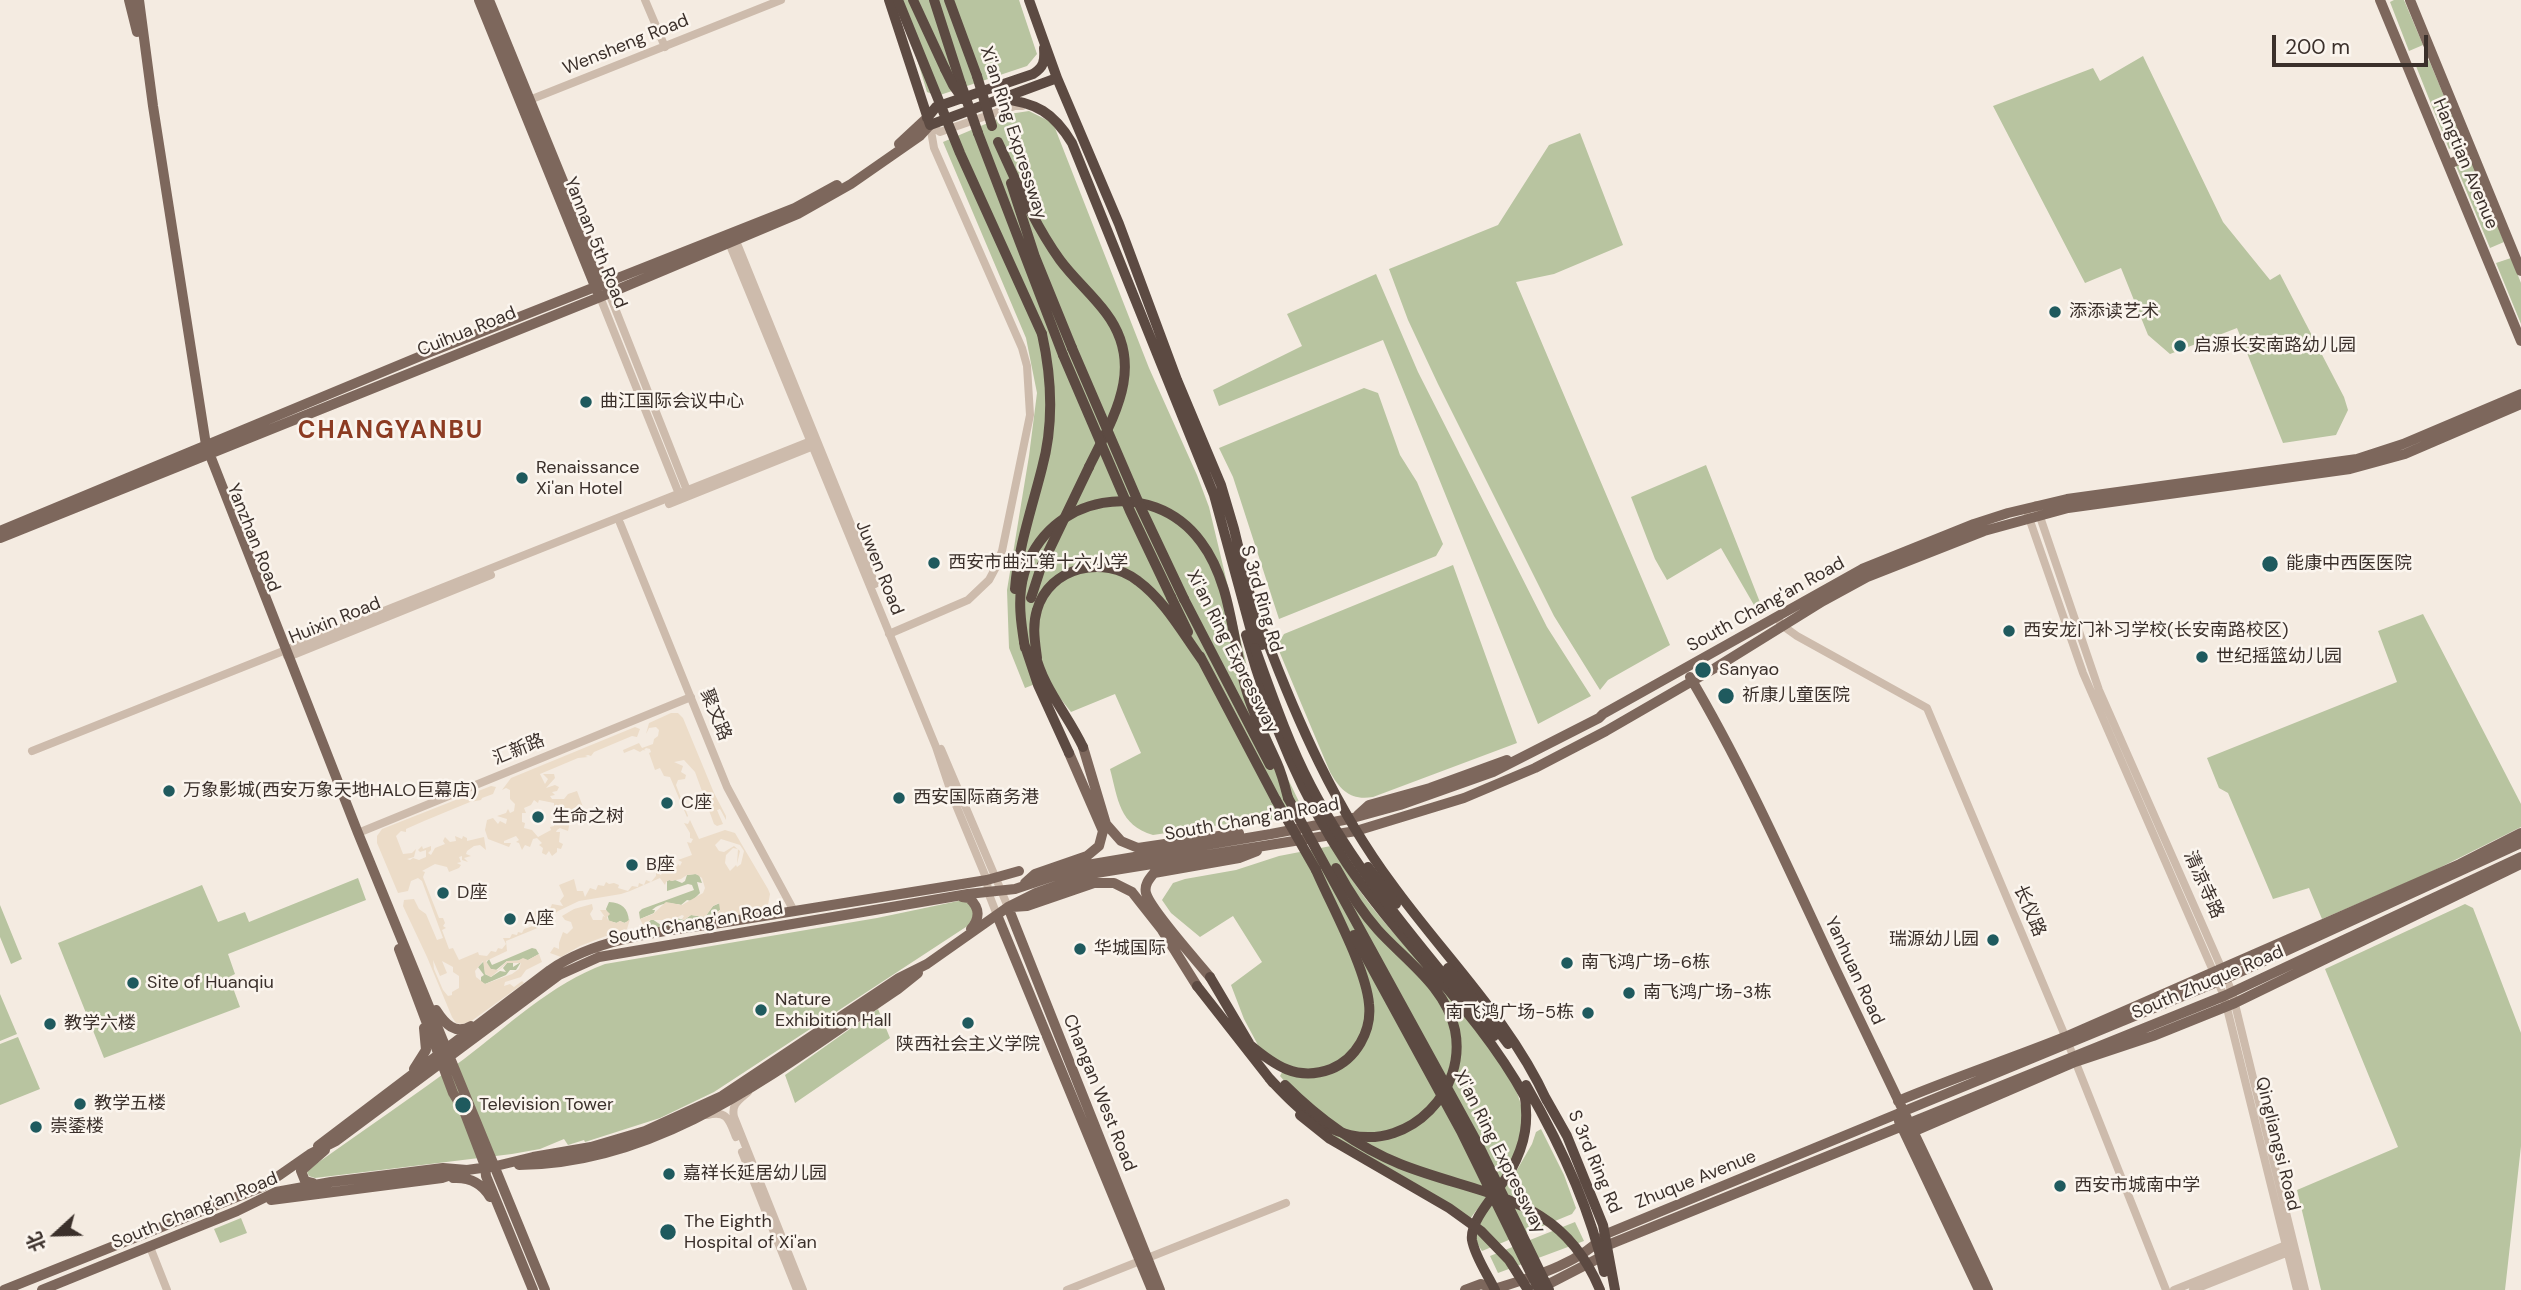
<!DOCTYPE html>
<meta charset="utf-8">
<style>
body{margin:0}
#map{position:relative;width:2521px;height:1290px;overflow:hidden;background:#f4ebe1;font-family:"DM Sans","Noto Sans SC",sans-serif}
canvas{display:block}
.north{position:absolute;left:21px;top:1199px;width:70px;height:70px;-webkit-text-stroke:5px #fbf5ee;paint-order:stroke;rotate:248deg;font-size:19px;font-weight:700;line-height:28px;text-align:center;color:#3b302b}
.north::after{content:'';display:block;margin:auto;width:24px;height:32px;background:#3b302b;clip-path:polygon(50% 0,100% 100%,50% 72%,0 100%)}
.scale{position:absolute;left:2272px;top:35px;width:156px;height:32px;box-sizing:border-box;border:4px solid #3b302b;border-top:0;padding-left:9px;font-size:21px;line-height:24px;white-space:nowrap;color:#3b302b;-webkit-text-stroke:5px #fbf5ee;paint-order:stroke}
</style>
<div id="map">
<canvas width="2521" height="1290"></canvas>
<div class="north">北</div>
<div class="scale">200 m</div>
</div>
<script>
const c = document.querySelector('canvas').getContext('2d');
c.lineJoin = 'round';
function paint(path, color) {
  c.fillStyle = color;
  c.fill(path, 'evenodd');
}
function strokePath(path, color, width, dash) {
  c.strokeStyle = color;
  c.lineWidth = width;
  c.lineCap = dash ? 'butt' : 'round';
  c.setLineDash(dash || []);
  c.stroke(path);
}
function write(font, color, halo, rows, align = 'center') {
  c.font = font + ' "DM Sans","Noto Sans SC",sans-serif';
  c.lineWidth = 5;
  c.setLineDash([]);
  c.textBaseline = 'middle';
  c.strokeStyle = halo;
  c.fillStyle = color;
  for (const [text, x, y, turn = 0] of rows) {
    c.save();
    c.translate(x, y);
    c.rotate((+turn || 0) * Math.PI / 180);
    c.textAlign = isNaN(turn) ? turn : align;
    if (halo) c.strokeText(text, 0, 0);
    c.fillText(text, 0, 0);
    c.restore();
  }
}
const green = new Path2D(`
 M899,0h120l18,54 -10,12 -90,30 -10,-4z
 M2394,0h10l19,45 -14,6 -19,-49z
 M2143,56l80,166 47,58 10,-6 64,123 4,13 -12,25 -53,8 -46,-115 -67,26 -22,-19 -27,-67 -36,15 -92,-177 100,-38 7,13z
 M2429,60l34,82 -14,7 -33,-83z
 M1029,111l24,12 96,245 48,107 12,32 45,189 32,79 19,39 -31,6 -47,4 -74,11c-34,-10 -35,-36 -43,-66l31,-16 -26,-59 -44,18 -15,-19 -8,-14 -23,9 -16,-40 -2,-58 22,-134 8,-63 -11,-55 -83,-196 66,-28z
 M1580,133l43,112 -69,29 -38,8 154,363 -62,35 -8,10 -46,-74 -116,-232 -30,-64 -19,-51 109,-44 51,-80z
 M2471,159l33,83 -14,6 -34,-82z
 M2511,258l10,25v41l-25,-61z
 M1376,274l42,98 129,255 44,69 -53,28 -155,-384 -164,66 -6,-16 89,-44 -15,-32z
 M1364,388l14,5 22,62 17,27 26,62 -7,12 -157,63 -46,-142 -14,-29z
 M1706,465l57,145 -5,2 -37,-64 -54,32 -12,-21 -24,-62z
 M1453,565l64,178 -144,54c-22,4 -33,-7 -43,-25l-53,-126 7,-12z
 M2423,614l98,190v23l-94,47 -105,45 -13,-31 -36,11 -45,-106 -9,-5 -12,-30 190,-76 -19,-51z
 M1331,846c16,27 34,54 55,78 37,45 149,148 137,209 -6,31 -35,61 -53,86l-137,-81 -53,-62 5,-9 -26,-20 -15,-28 -13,-34 31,-23 -29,-46 -33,21 -29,-24 -9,-13 11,-17 12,-4 51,-9 43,-14z
 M695,874l4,1 3,8 -5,-1 3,11 -8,8 -5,-1 -6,5c-10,-2 -20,-3 -29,5h3l-1,3 -14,6 -1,-7 3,-3 52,-19 -2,-5 -4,-1 -21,7v-10l7,-3 -3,3 4,-1 7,3 3,-2 2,-6z
 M358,878l8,22 -138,54 7,20 -6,3 11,30 -136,51 -46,-115 144,-58 16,37 27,-10 4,10z
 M963,900l12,7 -3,16 -258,169 -54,26 -75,24 -1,-2 -16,5 -4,-6 -24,10 -28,5 -197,24 -6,-2 -2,-4 9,-8c49,-35 99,-69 148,-105 45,-34 87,-75 141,-95l272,-46z
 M609,902c13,1 19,6 20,19l-5,2 -4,-2 -3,2 -8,-2 -3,-12z
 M720,903v7l-11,8 -24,3 1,3 -31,5 -11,-3 8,-7 9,6 9,-1 6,-6 8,2 7,-5 14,2 8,-11z
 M2465,904l8,4 48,125v113l-16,144h-184l-24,-100 101,-43 -73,-178z
 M0,905l22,54 -11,5 -11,-27z
 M532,948l4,1 3,5 -11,6 -21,1 -11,9 -6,-1 -4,-6 3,-4 3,6z
 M484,961l1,13 6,3 9,-6 6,1 -3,-4 4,-5h6v4l8,-5 -5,8h-6l-4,5 -21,9 -4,-2v-5l3,-2 -6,-8z
 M0,994l17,40 -17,7z
 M878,1009l12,29 -95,65 -10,-28z
 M18,1037l22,52 -40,16v-61z
 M1541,1129l23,46 12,33 -4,6 -90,37 -7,-11 8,-26 31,-39 18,-31 4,-12z
 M241,1218l6,15 -27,10 -6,-14z
 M1575,1222l9,19 -86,32 -8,-17z`);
const plaza = new Path2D(`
 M671,713h7l5,5 31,75 12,23v4l-6,-11 -3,1 6,14 -6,2 -3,-2 -19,-52 -11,-12 -10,2 9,4 -2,6 5,3 -1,4 -7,1 -2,5 12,31 -1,1 -17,-40 -6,-1 -4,-8 -5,2 -6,-17 2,-1 -1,-3 -4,-1 -2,2 2,1 -3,-1 -3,2 -6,-3 -10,4 -1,-3 16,-7 3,5 11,-4 1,-5 4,-3 1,-6 -3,-3 -7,1 -3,6 3,-11z
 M635,727l5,2 -3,8 -5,-1 -38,16 -3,4 -3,-1 -3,1 3,1 -10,1 -38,16 5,10 3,-5 -5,-5h11l1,4 -9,10 9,-3 4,2 -2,4 -5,1 3,3 -5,1 2,3h12l4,-5 9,-3 6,16 -4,2 3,9 -5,-1 -4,-5 -5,2 3,3 -3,14 -8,-3 -3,2 -1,2h4l-1,10 4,2 -2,5 -4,-1v4l-5,4 -3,-5 -3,4 -4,-2 1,-5 -4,-3 3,-2 -5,-5 -4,1 -3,8 -5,-2 -3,5 -3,-7 -3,-1 3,-2 -3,-4 -12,5v2h7l-2,4 -21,-8 -3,-9 2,-10 6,-2 5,6 2,-3 6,3 1,-5 -10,-3 9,-3 2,-4 2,4 4,-2 1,-7 -5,-5v-9l-4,-2 -4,2 9,-12zM534,800l4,3 1,-3 15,3v9l4,4 -4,5v5l-4,1 1,3 -13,7 -6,-7 -8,-2 1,-5 -3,-1v-9h4l-2,-5 7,-3z
 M491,786l5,1 -3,7 -11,4 -1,2 -11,2 -46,19 -18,8v3l-5,-1 -5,5 7,18 9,-1 4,-4 -2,8 -7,2 3,1 3,-2 6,2 7,-3v-7l-6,2 -2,-2 4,-4 1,3 8,-3v4l-3,3 3,2 4,-7 10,-4 -2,-3 2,-4 5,5 6,-1 -1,-5 7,3 1,-3 4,2v3l17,-4 2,13 -6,-5 -6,1 -7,5 -1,3 5,2 -7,2 4,4 -6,-2v-4l-3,1 2,5 -4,1 4,2 -2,3 -10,4 -2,-5 -12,-3 -13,7 3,1 -2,5 16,41h4l2,5 -2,3 3,2 -4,2 7,19 4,-1 6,12 19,-8 1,3 8,1 4,-5 5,1 2,-4 4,1 4,-5 -3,-6h7l2,-4 5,1 1,-3 4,1 2,-4 9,-3 3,-5 -3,-3 3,-8 6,2 2,-5 6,2 2,-5 11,2 -3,-5 4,-5 -5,-11 15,-6 3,12h6l2,6 5,-9 6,2 2,-5 6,1 2,-4 3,2 5,-1 5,2 -1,3 10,3 4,-5 6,1 1,-4 5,2 2,-5 5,2 5,-6v-3l5,2 3,-5 5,2 3,-5 4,1 2,-4 2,2 2,-4 -4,-2 14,-5 -5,-13 4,1 2,-4 -3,-1v-5l-6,-10 4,1 2,-4 9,19 26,-9 10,3 33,56 2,5 -2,11 -7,7 -75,12 -1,-2 27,-5 8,-7 -1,-7 -6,3 -8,11 -14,-2 -7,5 -2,-1 2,-3 -2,-1 -10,5h-22l-6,6 -1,-1 -3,-6 13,-5 13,-12 16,3 21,-12 2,-5 -3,-10 -6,-4 -9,1 -6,4 -10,2 -2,-1 -3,2 -1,3 -5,-7 -30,13 -9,3 -42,7 -21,10 -18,16 -34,14 1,10 -21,10 5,8 7,1 9,-9h10l6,-3 5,2 11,-6 3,8 -16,8 -5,7 -16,5 -1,4 6,-2 4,3 8,-6 2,2 -54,39 -8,2 -6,-1 -4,-6 -25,-60 -24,-51 1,-6 10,-1 5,10 7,5 11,26 6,-2 -21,-57 -4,-3 -7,3 -3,10 -10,2 -21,-50v-7l5,-7zM721,839l19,6 4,6 -3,13 -4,3 -1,-2 -6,6 -5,-8 1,-8 7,-7 5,1 -1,15 3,-13 -6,-5 -10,6 -5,-1 -4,-6zM433,960l7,16 7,-3 -5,-12 11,6v5l6,4v12l-7,4v3l-4,1 -5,-6 -9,-21zM483,961l2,13 6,3 16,-14h14l-2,6 -7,5 -27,10 -9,-7 -1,-6z
 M592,904l1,5 -3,5 3,6h9l1,-4 2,1 -5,-7h6l4,4 -3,3 1,3 8,3 4,-2 5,2 5,-4 -3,10 -6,5 -15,2 -26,10 -19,11 -11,-4 4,-6 5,2v-6l4,-11 4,2 6,-6 -2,-6 -6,-2 -3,-4 12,-7z`);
const minor = new Path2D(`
 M645,0l20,47
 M527,101l254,-101
 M930,125l10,7 75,-26h7
 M734,236l141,348
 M727,238l209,509 17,51 34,82 1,12 9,23
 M609,293l79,200
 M600,297l81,202
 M669,504l147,-59
 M2036,505l63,185 133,302 73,298
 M2028,515l55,158 141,323 73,294
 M620,523l107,264 67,124
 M1777,618l6,8 14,10 130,72 141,335 98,247
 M889,634l79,-34 21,-20 7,-13 6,-16 28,-136 -3,-49 -5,-18 -88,-200 -4,-23
 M287,656l1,1 203,-82
 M941,749l67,158
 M32,751l784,-312
 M358,833l333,-136
 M748,1092c-9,8 -17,12 -14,25l69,173
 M707,1115c20,-5 22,4 29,22
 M742,1152l55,138
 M150,1247l17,43
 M1067,1290l219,-87
 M2174,1290l117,-47
 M2193,1290l98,-39`);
const major = new Path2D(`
 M129,0l8,32
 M139,0l14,106 53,339 152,388 187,457
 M479,0l118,291
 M489,0l118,289
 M2380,0l141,341
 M2410,0l111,271
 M899,144l28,-26
 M2449,164l23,-10
 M0,531l428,-178 367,-145 42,-23
 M0,538l600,-241 198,-83 53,-30 69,-48 10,-11
 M1690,677c55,93 99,193 145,291 51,107 103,214 153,322
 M1083,747l23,77 15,17 17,7 101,-15
 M1358,815l11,-10 61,-17 77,-28
 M1025,883l10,-9 52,-18 12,-10 4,-15 -34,-78
 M962,897l7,1c11,10 11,20 2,31
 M1008,907l152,383
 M1012,907l15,-1 67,-23h20l18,9 30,38 35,56
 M997,915l155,375
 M399,949l54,144 11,18 21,55 1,10 47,114
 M1210,977c-13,-16 -60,-68 -64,-84 -2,-8 3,-14 8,-20l85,-15 18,-7
 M436,1010c9,14 19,25 35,16
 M414,1069l12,-19 -2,-22
 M1898,1101c55,-23 112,-42 167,-64l395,-173 61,-31
 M1899,1121l80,169
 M1915,1131l160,-69 78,-26 82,-33 286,-139
 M318,1146l232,-176c54,-37 131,-40 195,-51 80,-13 161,-26 242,-39l32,-9
 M519,1165c146,-1 264,-99 379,-176l20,-16
 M453,1178c16,-1 29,5 37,19
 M313,1183l-8,-2 -4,-10 24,-21
 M271,1200l171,-22 18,-6
 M1541,1288l60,-31 7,-12 616,-249 297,-139
 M4,1290l260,-104 46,-32 26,-13 223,-166 40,-18 369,-63 47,-5 72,-24 184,-31 78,-15 51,-14 93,-33 106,-54 4,-4 259,-145 112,-45 34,-11 59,-14 290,-40 46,-15 118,-50
 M42,1290l195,-79 39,-19 55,-10 112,-14 24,2 29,-4 37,-9 58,-10 54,-16 77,-35 177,-118 28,-14 81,-57 28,-14 54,-19 266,-43 108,-33 71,-30 71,-37 109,-63 108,-67 44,-24 117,-46 84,-23 282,-39 55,-15 116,-50
 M1465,1290l16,-6 14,5c37,-12 84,-25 111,-55l621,-256 294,-135`);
const highway = new Path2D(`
 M889,0l41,125 127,-47
 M913,0l32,69
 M934,0l27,84
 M949,0l28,76
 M1029,0l28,78 62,146 58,156 44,105 13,44 28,116
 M1001,99c35,3 53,14 71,44l142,352 40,147
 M927,118l9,-11 97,-33c11,-7 12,-13 11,-26
 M978,133l85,222
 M998,142c19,41 36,82 62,118 14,19 32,34 46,53 40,53 8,103 -17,154
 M1011,183l24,74 37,91
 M1015,589c3,-41 17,-81 27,-121 12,-44 10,-89 0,-134
 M1171,597l17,35
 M1184,599l86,166
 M1264,633c34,90 71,174 128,251 52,72 118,136 155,217
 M1246,635c22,79 55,160 101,229 55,81 131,147 178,233
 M1024,643l14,42 31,68
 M1025,648c-4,-24 -8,-50 -1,-74 23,-80 128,-99 177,-32 31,41 31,100 45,147 7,26 20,49 31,74 5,11 8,23 11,35
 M1035,653c8,35 33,62 48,94
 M1200,656l76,144
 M1037,658c-2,-16 -5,-32 0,-48 12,-43 67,-56 101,-29 27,20 45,53 64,79
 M1210,977l39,66
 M1197,986l76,97
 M1484,1012l24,32
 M1249,1044c25,21 48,38 82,25 25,-10 41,-38 38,-65 -3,-36 -38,-99 -53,-134
 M1269,1078c23,25 46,49 81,57 61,14 117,-45 105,-105 -9,-43 -50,-70 -77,-100 -17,-19 -30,-40 -42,-62
 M1526,1085c34,59 64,122 78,187
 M1545,1097l22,39 36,89 12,65
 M1495,1290c-7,-15 -20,-33 -23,-50 -3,-21 29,-51 39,-70 15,-27 18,-50 13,-79`);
const highwayBridge = new Path2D(`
 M898,0l62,153 82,181
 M945,69l8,16 10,14
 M977,76l15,50
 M961,84l17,49
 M1072,348l68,158 44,93
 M1063,355l67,156 41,86
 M1031,598l10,-31 48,-100
 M1255,648c17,47 33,94 56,138 48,92 118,170 183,250
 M1288,798l191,348 70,144
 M1276,800l40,70
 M1368,867l28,37
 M1354,935l107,196 78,159
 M1448,968l25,30
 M1285,1085c33,33 71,61 115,79 83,33 161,30 200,126
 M1300,1115l30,24 119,69 32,23 28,29 19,30`);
const markers = [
 [2055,312,7,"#1f5a5e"],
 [2180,346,7,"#1f5a5e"],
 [586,402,7,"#1f5a5e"],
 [522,478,7,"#1f5a5e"],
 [934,563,7,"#1f5a5e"],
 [2270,564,9,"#1f5a5e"],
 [2009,631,7,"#1f5a5e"],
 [2202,657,7,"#1f5a5e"],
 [1703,670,9,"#1f5a5e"],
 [1726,696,9,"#1f5a5e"],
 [169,791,7,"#1f5a5e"],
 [899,798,7,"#1f5a5e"],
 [667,803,7,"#1f5a5e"],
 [538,817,7,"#1f5a5e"],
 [632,865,7,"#1f5a5e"],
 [443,893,7,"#1f5a5e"],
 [510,919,7,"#1f5a5e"],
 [1993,940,7,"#1f5a5e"],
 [1080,949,7,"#1f5a5e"],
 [1567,963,7,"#1f5a5e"],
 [133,983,7,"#1f5a5e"],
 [1629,993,7,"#1f5a5e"],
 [761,1010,7,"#1f5a5e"],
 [1588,1013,7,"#1f5a5e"],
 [968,1023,7,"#1f5a5e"],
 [50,1024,7,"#1f5a5e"],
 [80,1104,7,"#1f5a5e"],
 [463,1105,9,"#1f5a5e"],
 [36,1127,7,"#1f5a5e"],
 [669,1174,7,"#1f5a5e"],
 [2060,1186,7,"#1f5a5e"],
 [668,1232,9,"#1f5a5e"]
];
const streetNames = [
 ["Wensheng Road",626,45,-22],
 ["Xi'an Ring Expressway",1013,133,72],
 ["Hangtian Avenue",2465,164,67],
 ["Yannan 5th Road",595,243,68],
 ["Cuihua Road",467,332,-22],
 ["Yanzhan Road",253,538,68],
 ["Juwen Road",879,568,68],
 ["S 3rd Ring Rd",1261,599,74],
 ["South Chang'an Road",1766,605,-29],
 ["Huixin Road",335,621,-22],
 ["Xi'an Ring Expressway",1232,652,63],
 ["聚文路",715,715,68],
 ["汇新路",519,750,-22],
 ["South Chang'an Road",1252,820,-10],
 ["清凉寺路",2203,885,66],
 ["长仪路",2029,911,67],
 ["South Chang'an Road",696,924,-10],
 ["Yanhuan Road",1854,971,65],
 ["South Zhuque Road",2208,983,-23],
 ["Changan West Road",1099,1093,68],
 ["Qingliangsi Road",2277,1144,76],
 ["Xi'an Ring Expressway",1499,1152,63],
 ["S 3rd Ring Rd",1594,1162,67],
 ["Zhuque Avenue",1696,1180,-22],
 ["South Chang'an Road",195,1211,-22]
];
const poiNames = [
 ["添添读艺术",2069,312],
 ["启源长安南路幼儿园",2194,346],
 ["曲江国际会议中心",600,402],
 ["Renaissance",536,468],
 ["Xi'an Hotel",536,489],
 ["西安市曲江第十六小学",948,563],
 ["能康中西医医院",2286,564],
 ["西安龙门补习学校(长安南路校区)",2023,631],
 ["世纪摇篮幼儿园",2216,657],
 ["Sanyao",1719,670],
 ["祈康儿童医院",1742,696],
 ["万象影城(西安万象天地HALO巨幕店)",183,791],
 ["西安国际商务港",913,798],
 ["C座",681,803],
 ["生命之树",552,817],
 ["B座",646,865],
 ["D座",457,893],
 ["A座",524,919],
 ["瑞源幼儿园",1979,940,"right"],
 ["华城国际",1094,949],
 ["南飞鸿广场-6栋",1581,963],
 ["Site of Huanqiu",147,983],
 ["南飞鸿广场-3栋",1643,993],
 ["Nature",775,1000],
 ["Exhibition Hall",775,1021],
 ["南飞鸿广场-5栋",1574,1013,"right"],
 ["教学六楼",64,1024],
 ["陕西社会主义学院",968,1045,"center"],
 ["教学五楼",94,1104],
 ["Television Tower",479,1105],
 ["崇鋈楼",50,1127],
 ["嘉祥长延居幼儿园",683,1174],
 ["西安市城南中学",2074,1186],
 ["The Eighth",684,1222],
 ["Hospital of Xi'an",684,1243]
];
const districtNames = [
 ["CHANGYANBU",391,432]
];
paint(green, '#b8c4a0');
paint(plaza, '#ecdcc8');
strokePath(minor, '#cdbbac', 8);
strokePath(major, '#7d675c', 10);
strokePath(highway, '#5c4a42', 10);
strokePath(highwayBridge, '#5c4a42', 10);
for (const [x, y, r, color] of markers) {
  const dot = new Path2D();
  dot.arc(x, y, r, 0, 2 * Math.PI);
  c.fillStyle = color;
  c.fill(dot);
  strokePath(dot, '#fbf5ee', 2.5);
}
write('18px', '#3b302b', '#fbf5ee', streetNames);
write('18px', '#3b302b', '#fbf5ee', poiNames, 'left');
c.letterSpacing = '2px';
write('bold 24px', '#8c3b22', '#fbf5ee', districtNames);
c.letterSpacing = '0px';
</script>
